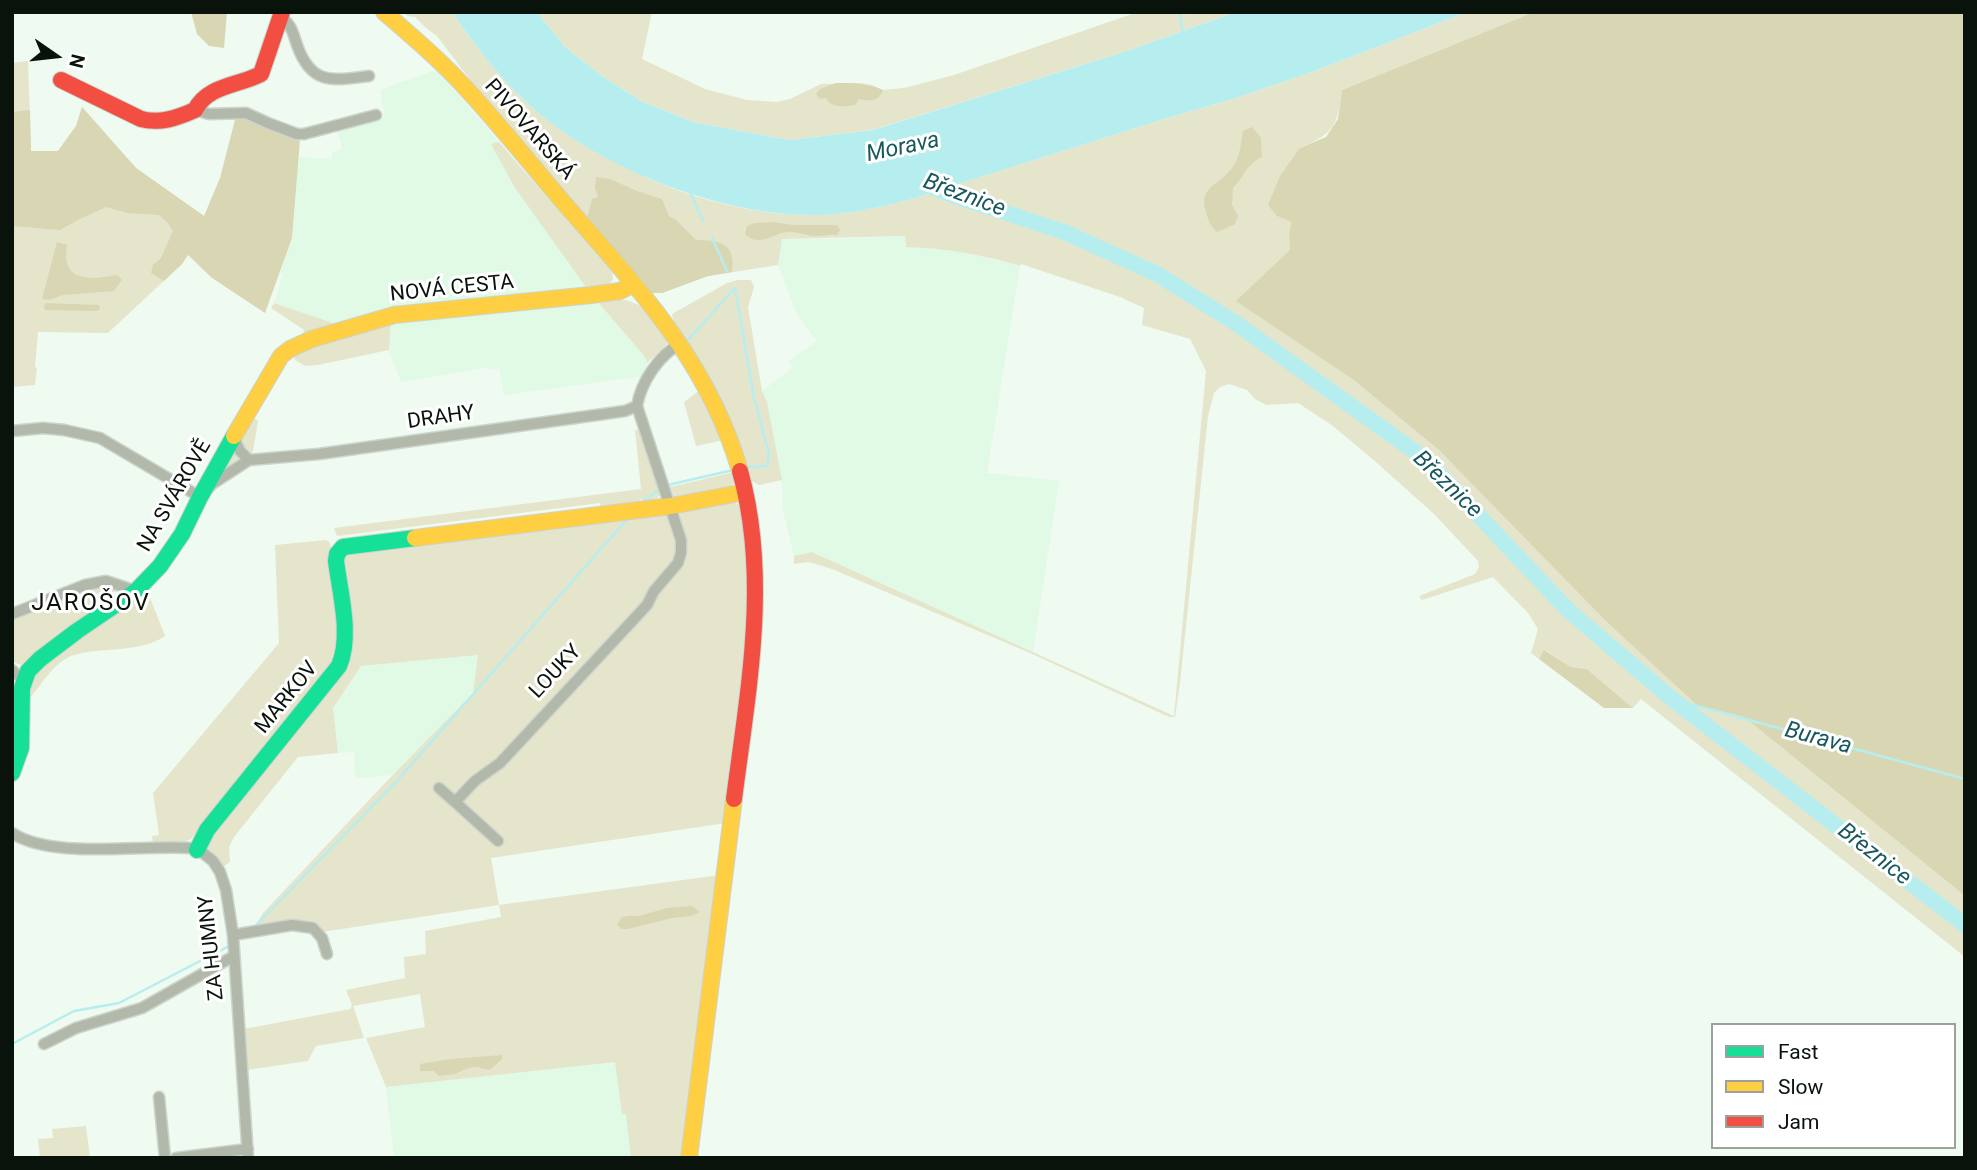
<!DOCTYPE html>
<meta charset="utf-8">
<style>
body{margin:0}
#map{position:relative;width:1977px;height:1170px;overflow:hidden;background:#effaf1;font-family:Roboto,sans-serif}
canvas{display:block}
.frame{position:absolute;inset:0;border:14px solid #09130b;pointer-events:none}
.legend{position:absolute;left:1711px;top:1023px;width:245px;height:126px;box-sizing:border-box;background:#fff;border:2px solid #9da19d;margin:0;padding:9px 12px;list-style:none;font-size:21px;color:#09130b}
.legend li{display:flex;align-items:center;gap:14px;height:35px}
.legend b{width:35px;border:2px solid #9da19d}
.north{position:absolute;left:21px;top:21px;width:70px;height:70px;-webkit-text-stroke:5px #fff;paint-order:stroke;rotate:104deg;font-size:19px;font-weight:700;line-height:28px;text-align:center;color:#09130b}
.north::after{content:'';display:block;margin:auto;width:24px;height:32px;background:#09130b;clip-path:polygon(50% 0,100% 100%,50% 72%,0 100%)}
</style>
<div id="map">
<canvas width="1977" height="1170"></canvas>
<div class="frame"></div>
<ul class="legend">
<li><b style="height:9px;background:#16e098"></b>Fast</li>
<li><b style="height:9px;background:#ffcf43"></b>Slow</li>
<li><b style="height:9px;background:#f24e42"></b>Jam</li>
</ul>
<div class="north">N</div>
</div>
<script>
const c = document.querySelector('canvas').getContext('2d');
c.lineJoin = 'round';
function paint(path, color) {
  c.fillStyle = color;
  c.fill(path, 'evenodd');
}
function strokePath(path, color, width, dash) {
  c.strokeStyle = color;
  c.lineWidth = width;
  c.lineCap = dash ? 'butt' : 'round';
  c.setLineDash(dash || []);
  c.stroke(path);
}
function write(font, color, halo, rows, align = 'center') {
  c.font = font + ' Roboto,sans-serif';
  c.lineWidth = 6;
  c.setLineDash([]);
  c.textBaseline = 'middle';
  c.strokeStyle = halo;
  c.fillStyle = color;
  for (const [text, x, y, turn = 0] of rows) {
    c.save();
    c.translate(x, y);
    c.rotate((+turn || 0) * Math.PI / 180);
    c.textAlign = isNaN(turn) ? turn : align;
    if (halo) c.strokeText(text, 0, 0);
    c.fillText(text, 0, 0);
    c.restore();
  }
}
const built = new Path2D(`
 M435,70l6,5 171,197 1,7 -2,4 -4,2 -185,23 -35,-1 -30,10 -17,8 -66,-22 9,-29 -3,-1 12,-35 6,-81 33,2 2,-7 9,-3 -5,-20 48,-12 -5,-27z
 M905,236l1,11 28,1 41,7 45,11 -33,207 72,8 -26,171 -221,-100 -18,4 -11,-45 -1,-25 -15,-84 -5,-11 30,-23 -3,-7 28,-20 -20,-27 -19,-49 4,-26h50z
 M597,301l48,56 2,6 -2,13 -141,19 -5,-26 -16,-1 -82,14 -12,-31 2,-29z
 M479,655l-6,38 -80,82 -38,3 -1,-26 -16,1 -5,-45 28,-42z
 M615,1061l64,97h-285l-8,-71z`);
const green = new Path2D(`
 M403,12h49c21,31 44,61 71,87 29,28 66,51 102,68 10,4 19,10 29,14 50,21 106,34 161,34 30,0 61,-7 90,-14l259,-82 72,-21 76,-26 155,-60h67l-192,78c-5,37 -7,42 -42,58l-23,68 14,6 -2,14 1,14 61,128 88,72 258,254 47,13 221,179v61l-324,-258 -8,9 -46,-39 -16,-2 -26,-17 -6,9 -8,-6 7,-24 -10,-16 -35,-36 -71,23 -3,-4 56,-22 4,-7 -1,-6 -44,-47 -57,-51 -44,-37 -35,-23 -32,2 -11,-6 -8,-9 -18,-6 -9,3 -6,6 -6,23 -28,267 -5,34h-6l-139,-64 -198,-84 -23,-7 -15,2v-8l18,-4 362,164 32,-345 -16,-32 -48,-14 2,-17 -24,-11 -99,-33 -1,2c-37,-11 -75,-18 -114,-19l-1,-11 -123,3 -4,26 -70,11 -46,17h-10l-130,-149c-3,-10 -7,-14 -17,-18l-68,-90 -11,-8 -11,-11 -7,-1z
 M537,12h115l-10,47 63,30 42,11 30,2 13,-3 31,-15 39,-1 12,2 11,5 21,-2 50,-13 184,-63h47l1,3 6,-3h44l-109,39 -255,79 -83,10 -96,-18 -52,-21 -39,-25 -37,-29z
 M28,61l3,90h27l18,-25 6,-19 54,61 68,48 -22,48 -74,69 -70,-1 -3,35 2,1 -2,17 -23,2v-324z
 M499,142l113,130 1,7c-5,9 -18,7 -27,8l-71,-99 -24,-44z
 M738,280h13l3,7 -6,20 14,84 5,11 15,78 -23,5 -9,-5 -18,-56 -31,-60 -26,-38 -3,-12 55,-31z
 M613,298c31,3 39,17 56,40v4l-22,21 -2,-6 -48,-56z
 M274,303l65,22 -36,11 1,-6 -33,-22z
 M391,322l-2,28 -71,15 -13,1 -10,-6 -1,-4 26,-13z
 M700,390l24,50 -28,6 -12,-44z
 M250,415l8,6 -5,30 -9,11 -30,18z
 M635,430l6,1 18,54 1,9 -5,9 -7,1 -7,-5 -3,4 -37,7 -1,-7 -263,33 -3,-8 307,-39z
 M734,472c2,8 0,12 -6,18l-50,9 -4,-3 -4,-9z
 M735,502l8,7 6,67 -1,53 -22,194 -235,35 8,47 221,-30 -26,178 -12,105h-51l-5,-44h-4l-7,-52 -229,25 -20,-49 59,-11 -5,-33 -67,12 11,32 -48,8 -8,15 -61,9 -3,-41 106,-20 2,-4 -6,-15 59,-12 -1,-21 22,-3 -1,-23 76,-14 -2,-12 -177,27 -23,-12 -44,7 8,-14 122,-130 88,-90 5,-38 -117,11 -28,42 5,45 -40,4 -64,80 -5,10 1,15 -7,5 -16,-20 2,-10 133,-166 -1,-112 9,-9 186,-21 10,2 28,-4 19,-7 86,-6 3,-5z
 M326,540l4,3 12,86 -2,24 -35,47 -114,139 -5,2 -33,2 -1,-7 7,-1 -6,-42 126,-150 -4,-98z
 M94,583l28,3 -101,79 -8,-3 -1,-44z
 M147,590l18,46c-24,17 -64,11 -91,19 -20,6 -34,32 -47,47l2,-21 20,-20z
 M86,1126l4,32h-50l-2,-19 15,-1 -1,-9z`);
const forest = new Path2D(`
 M191,12h36l-3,36 -15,-2 -12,-12z
 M1534,12h431v884l-221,-179 -47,-12 -91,-84 -167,-171 -88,-72 -115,-77 54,-51 -1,-14 2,-14 -14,-6 -9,-11 12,-29 20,-28 26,-11 12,-18 4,-29z
 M836,83c17,0 31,0 47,7 -4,11 -13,12 -24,9l-4,6c-11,2 -25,3 -29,-7l-6,1 -4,-5 4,-5z
 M82,107l54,61 68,48 16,-38 16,-62 10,-1 54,24 -8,99 -27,75 -53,-35 -24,-23 -6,9 -18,17 -13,-8 2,-8 8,-7 12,-27 -5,-8 -9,-8 -31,-2 -22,-6 -28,13 -18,10 -48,-4v-114l18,-2 1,41h27l18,-25z
 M1252,127l9,11 1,19c-15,6 -18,20 -29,31l-1,17 6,11 -3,8 -18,8c-6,-5 -9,-12 -11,-20 -8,-26 13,-26 26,-44 8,-10 9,-25 11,-37z
 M596,177l14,2 27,12 25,8 7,17 7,4 20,20c24,0 40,3 36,32l-24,4 -46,17h-10l-65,-74 5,-20 6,-2 -3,-9z
 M772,222l21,3h44l3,5 -3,5c-8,-1 -14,1 -22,1 -9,0 -19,-5 -28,-4 -15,2 -28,16 -42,2l2,-8 8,-3z
 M57,242l10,3c-7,38 24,35 50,30l5,5 -8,11 -51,4 -13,5 -8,-1z
 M45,303l53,2 2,2 -1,3 -5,1 -49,-1 -1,-3z
 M1544,650l27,17 16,2 46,39h-29l-65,-49z
 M692,906l8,6 -9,4 -19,2 -44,11h-6l-5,-4 4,-7 6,-2h12l28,-8z
 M502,1055v4l-12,11 -14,-3 -8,1 -13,6 -16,2 -5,-5h-14v-7l31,-5z`);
const water = new Path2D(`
 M452,12h85l28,35 37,29 39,25 52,21 96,18 84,-10 254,-79 109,-39h231l-155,60 -76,26 -72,21 -259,82c-29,7 -60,14 -90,14 -96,1 -223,-49 -292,-116 -27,-26 -50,-56 -71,-87z`);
const stream = new Path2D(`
 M1179,12l4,21
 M690,192l13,29
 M712,238l15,33
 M735,288l19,110 15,56 -2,12 -21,1
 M687,341l47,-52
 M668,485l65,-15
 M642,502l20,-15
 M1672,699l293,80
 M255,926l141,-144 232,-264
 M12,1044l62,-33 45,-8 112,-58`);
const river = new Path2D(`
 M922,183l36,14 106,35 93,42 80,50 188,135 144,152 103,88 293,226`);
const street = new Path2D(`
 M281,17c10,7 12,16 16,28 14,40 35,36 72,31
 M195,110l14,4 37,-1 22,10 29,11h7l72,-19
 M12,431l31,-3 21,2 36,8 100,59 12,-13 37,-24
 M233,436l7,15 9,9 70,-6 306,-43 12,-5
 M12,614l73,-29 21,-4 30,10
 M12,670l12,11
 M439,788l16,14
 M12,833c41,27 130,11 180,15l11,5 10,8 7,11 6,18 7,45 15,223
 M498,841l-43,-39 20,-21 25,-18 147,-158 7,-14 24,-28 3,-10v-13l-44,-134c4,-24 22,-51 43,-62
 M233,935l59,-10 21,3 9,10 5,16
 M44,1044l32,-16 66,-20 92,-52
 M159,1097l6,61
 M176,1158l72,-9`);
const fast = new Path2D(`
 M12,773l9,-25 1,-60 6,-17 12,-12 37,-28 59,-40 24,-25 22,-32 18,-37 34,-61
 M197,850l10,-20 132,-164c13,-30 1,-73 -3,-105l1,-7 6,-7 72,-9`);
const slow = new Path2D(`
 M384,12c25,22 52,44 75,69 36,38 69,80 104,121 73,84 145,158 177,269
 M234,436l47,-80 9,-7 22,-10 82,-24 197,-20 29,-4 14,-7
 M415,538l256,-32 74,-14
 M689,1158l45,-359`);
const jam = new Path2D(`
 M61,80l80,39c19,5 36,-1 54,-9 13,-25 43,-24 66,-36l21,-62
 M734,799c14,-109 36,-221 6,-328`);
const streetNames = [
 ["PIVOVARSKÁ",529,130,49],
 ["NOVÁ CESTA",452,289,-6],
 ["DRAHY",441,418,-8],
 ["NA SVÁROVĚ",175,496,-60],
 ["LOUKY",556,672,-47],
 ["MARKOV",287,698,-51],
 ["ZA HUMNY",212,948,-96]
];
const waterNames = [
 ["Morava",903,148,-12],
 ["Březnice",964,196,20],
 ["Březnice",1447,485,44],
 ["Burava",1818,739,15],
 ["Březnice",1874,855,38]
];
const quarterNames = [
 ["JAROŠOV",91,604]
];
paint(built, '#e1fae5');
paint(green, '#e5e5cc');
paint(forest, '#d8d6b3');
paint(water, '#b6eef0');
strokePath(stream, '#b6eef0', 2.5);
strokePath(river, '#b6eef0', 16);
strokePath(street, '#cbd4cd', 13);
strokePath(fast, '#cbd4cd', 18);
strokePath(slow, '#cbd4cd', 18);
strokePath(jam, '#cbd4cd', 18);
strokePath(street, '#b2b9ab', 10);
strokePath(fast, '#16e098', 16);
strokePath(slow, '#ffcf43', 16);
strokePath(jam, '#f24e42', 16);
write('21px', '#09130b', '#fff', streetNames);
write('italic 23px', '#18585d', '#fff', waterNames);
c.letterSpacing = '2px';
write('24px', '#09130b', '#fff', quarterNames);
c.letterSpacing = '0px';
</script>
